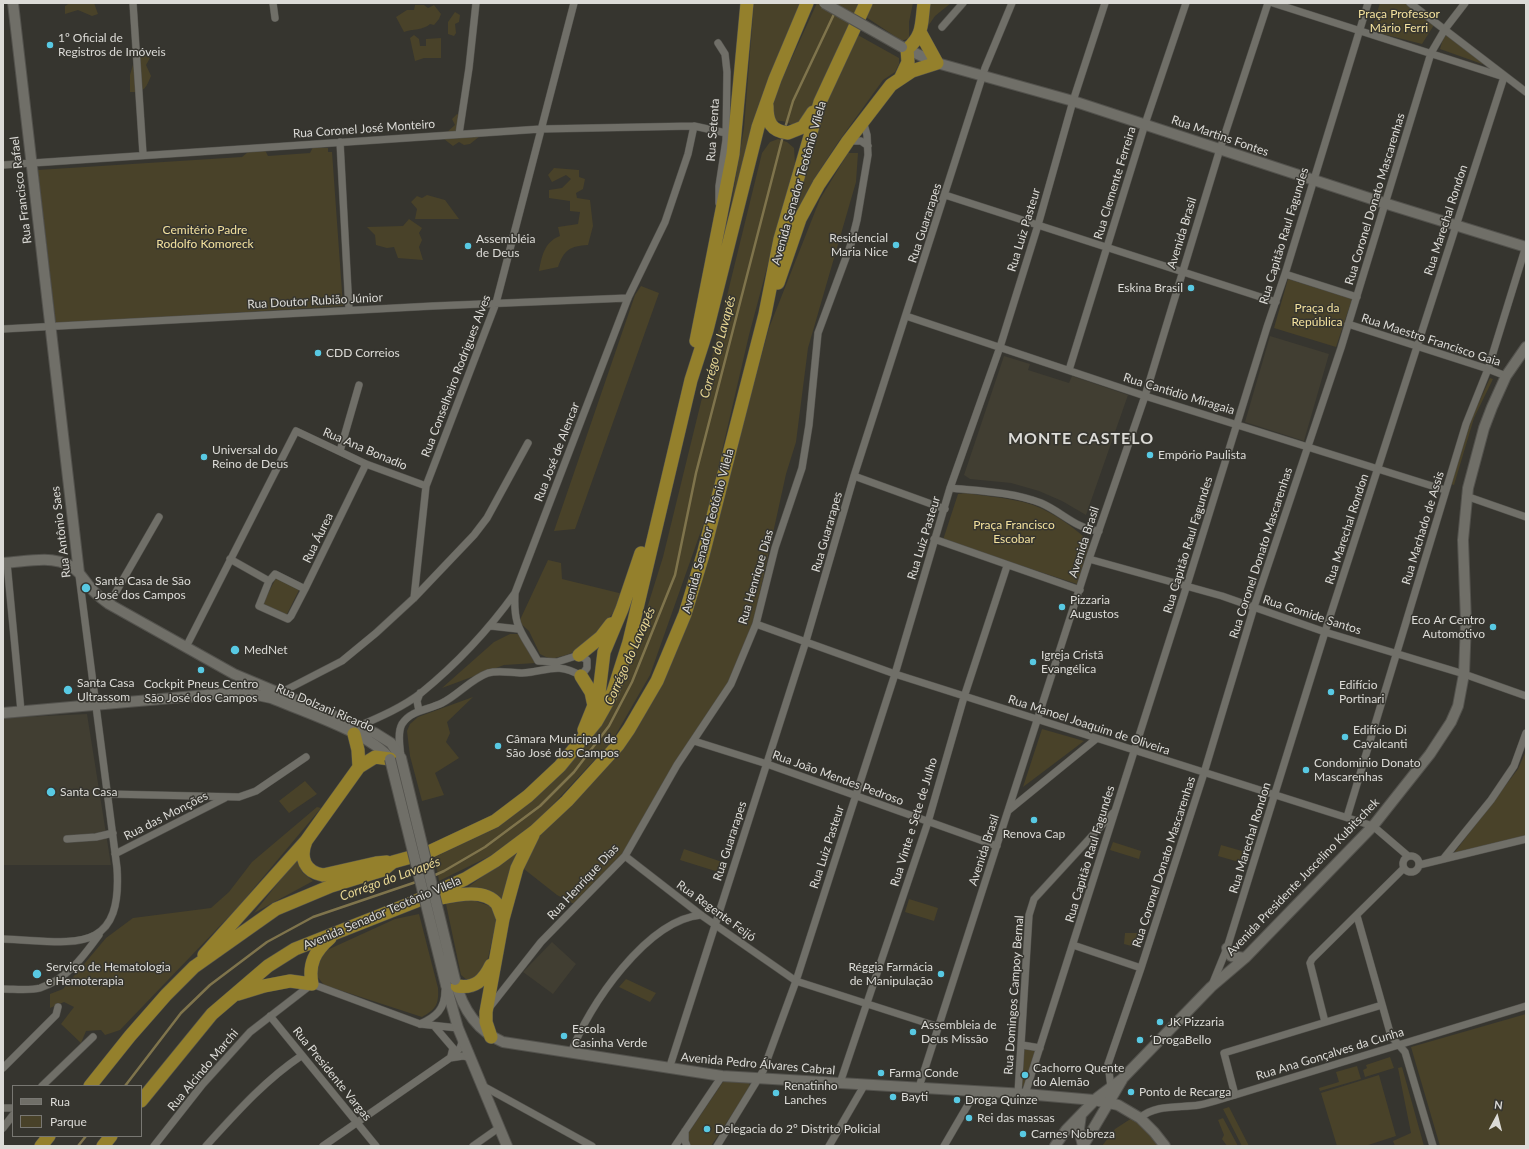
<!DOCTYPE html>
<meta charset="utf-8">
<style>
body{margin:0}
#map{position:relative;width:1529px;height:1149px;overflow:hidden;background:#36352f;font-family:Lato,sans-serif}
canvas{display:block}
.frame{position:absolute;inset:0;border:4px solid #dcdbd7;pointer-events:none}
.legend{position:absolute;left:12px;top:1085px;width:130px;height:52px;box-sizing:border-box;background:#36352f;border:1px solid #787772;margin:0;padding:5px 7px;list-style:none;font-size:12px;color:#dcdbd7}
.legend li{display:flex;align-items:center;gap:8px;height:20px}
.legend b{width:20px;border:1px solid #787772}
.north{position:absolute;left:1477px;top:1097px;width:40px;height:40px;-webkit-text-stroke:3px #36352f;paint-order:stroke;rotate:7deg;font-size:11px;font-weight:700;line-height:16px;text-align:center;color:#dcdbd7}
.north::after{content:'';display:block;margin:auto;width:14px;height:18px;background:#dcdbd7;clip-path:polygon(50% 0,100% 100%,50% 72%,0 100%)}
</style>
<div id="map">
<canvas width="1529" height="1149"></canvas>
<div class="frame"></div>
<ul class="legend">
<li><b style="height:5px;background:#706f68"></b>Rua</li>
<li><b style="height:11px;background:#494229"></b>Parque</li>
</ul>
<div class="north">N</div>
</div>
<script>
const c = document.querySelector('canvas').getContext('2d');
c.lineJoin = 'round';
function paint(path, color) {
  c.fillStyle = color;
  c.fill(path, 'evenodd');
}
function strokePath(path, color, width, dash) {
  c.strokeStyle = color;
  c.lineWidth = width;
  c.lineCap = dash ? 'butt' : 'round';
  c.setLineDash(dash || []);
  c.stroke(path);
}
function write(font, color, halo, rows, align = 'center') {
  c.font = font + ' Lato,sans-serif';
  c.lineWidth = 3;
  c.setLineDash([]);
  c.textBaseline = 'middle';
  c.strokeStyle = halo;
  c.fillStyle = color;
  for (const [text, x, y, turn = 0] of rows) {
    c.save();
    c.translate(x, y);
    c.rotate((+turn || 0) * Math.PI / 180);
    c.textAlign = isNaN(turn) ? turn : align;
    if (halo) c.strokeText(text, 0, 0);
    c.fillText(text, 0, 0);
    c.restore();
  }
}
const built = new Path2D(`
 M1270,336l59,18 -25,87 -59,-19z
 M1004,356l26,8 -2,6 41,13 3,-7 56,19 -42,120 -24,-14 -23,-10 -28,-8 -41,-4 -6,-4z
 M87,714l24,151h-108v-147z
 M552,942l24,22 -23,30 -30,-22z`);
const green = new Path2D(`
 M70,3h24l4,11 -6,2 -14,-6 -13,4v-8z
 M754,3h49l-81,256 22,-131z
 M817,3h47l-63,131c-12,-15 -20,-15 -39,-11z
 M869,3h44l-4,19v16l-7,3 -39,-26z
 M927,3h24l-16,13 -11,16z
 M1380,3h25l29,22 -12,19 -51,-13z
 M415,5h9l4,3 6,-3 7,9 -2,5 -5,6 -4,-1c-6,6 -18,5 -26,8l-8,-15 11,-7h7z
 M455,12l5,3 -1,7 -4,2 1,9 -2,3 -6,-2v-12z
 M1445,32l40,33 -45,-16z
 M856,34l43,24v6l-4,8 -12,8 -44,61 -25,38 -25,49 36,-123z
 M414,35l5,4 1,7h6v-7l15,-1v20h-17l-9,3 -5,-23z
 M144,53l6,5 -4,7 5,11c-5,12 -7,17 -21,16v-17l5,-17z
 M457,114l5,2 -1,14 19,6 -10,8 -6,1 -5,-3 -6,4 -9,-7 2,-6 9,-8 -3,-6z
 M778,139l9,3 7,6 1,15 -46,172 -41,176 -58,164 -38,66 -80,86 -42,29 -51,25 -4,-24 68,-34 61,-55 52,-71 13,-31 34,-109 99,-404 8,-11z
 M313,147l15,1v4h4l11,154 -287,18 -18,-154 204,-13 6,-5 17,-2 3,6 42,-3z
 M848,153h10l-2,29 -48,166 -12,94 -10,32 -33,150 -25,59 -105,172 -49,49 -17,-9 -33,-26 12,-31 35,-32 50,-58 38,-67 58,-162 52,-191 51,-129z
 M554,168l25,2v7l6,2 -2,10 -7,4 1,5 13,2 3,26 -5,19c-18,1 -24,5 -30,22l-19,4c3,-15 5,-29 21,-35l-2,-9 20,-3 2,-12 -10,-1v-10l-21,-3v-8l13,-2 9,-9 -5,-4 -14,7 -4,-7z
 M427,195l18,5 14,19h-44l2,-10 -6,-7 6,-6 5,2z
 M409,219l13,9 -3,5 3,7 -3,7 4,13 -25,-2 -4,-11 -7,1 -11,-3 -1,-10 -8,-8 36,-1z
 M1288,279l64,20 -16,48 -62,-19z
 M641,286l18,7 -84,236 -21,2 81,-236z
 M1490,378l3,1 -19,39 -20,67 -3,-1 22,-69z
 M966,493c17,3 35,4 52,8 27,5 52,23 72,41l-13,42 -134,-44 15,-46z
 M548,560l13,3 1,16 61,15c-6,18 -30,46 -46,56 -8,5 -18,7 -27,9l-10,-5 -11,-23 -10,-9z
 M276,578l23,12 -13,26 -24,-11z
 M510,634h8l18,29 -32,2 -62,23 52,-46z
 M473,697l-26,25 3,11 -4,9 13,16 -24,15 9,22 -22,6 -12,-45 -3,-25 3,-7 8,-7z
 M1042,729l42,12 -61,46z
 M1526,751v85l-72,17 64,-84z
 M305,781l12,13 -28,19 -10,-12z
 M317,807l4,1 -82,98 -119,124 -15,5 -4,-5 -15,1 -5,12 -20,-19 13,-17 -10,-5 -14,6v-14l13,-5 43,-51 27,-20 78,-10 18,-16 23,-30z
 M1113,842l28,9 -2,8 -29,-9z
 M1221,845l28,8 -3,11 -28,-8z
 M684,849l44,15 -3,10 -45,-14z
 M517,850l-13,53c-10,-14 -21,-16 -37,-15z
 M301,854l1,18 11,9 -59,32z
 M909,899l29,9 -4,13 -29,-9z
 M472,900l18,6 7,12 -9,40 -10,21 -11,1 -6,-5 -15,-71z
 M419,914l19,74c1,17 -2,21 -16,29l-98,-32 -8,-10 1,-11 8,-13 70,-32z
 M1125,933h16l-2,15 -15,-4z
 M626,979l30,14 -6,9 -31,-15z
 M1526,1014v132h-86l-29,-99z
 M1026,1048l7,1 3,4 -11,34 -4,-1 3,-36z
 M1390,1057l4,11 -29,9 -2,-7 4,-2 -1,-3z
 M1357,1066l4,13 -41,12 -1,-3 20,-6 -3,-10z
 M1402,1067l22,79h-29l-2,-5 18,-8 -13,-65z
 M1379,1075l17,61 -31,10h-28l-16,-53z
 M725,1079l24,4 1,4 -39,59h-20l-8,-5z
 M1229,1107l20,39h-7l-19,-37z
 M1132,1118l9,7 20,21h-59l13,-17z
 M1223,1118l15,28h-11l-5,-7 2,-4 -6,-15z`);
const stream = new Path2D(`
 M785,128l8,-27 42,-89
 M433,876l11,-5 41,-24 55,-41 34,-34 35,-46 23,-44 43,-107 21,-102 87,-337
 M125,1086l56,-73 29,-28 57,-43 46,-25 106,-36
 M78,1146l8,-10`);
const street = new Path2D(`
 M133,3l10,151
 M273,3l2,15
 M1273,3l231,74
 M1410,3l116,89
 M942,27l21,-24
 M718,43l7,11 2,18 -1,68 -7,46v17
 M459,134l10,-66 7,-65
 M848,141h13l7,5
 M340,142l9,168
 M3,165l538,-36 153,-3 32,7
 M945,195l331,107
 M1285,274l72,23
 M906,316l239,80 300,94
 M1348,324l140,45 18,7
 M3,329l430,-23 195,-8
 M1069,370l76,-246 41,-121
 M340,451l19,-66
 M854,476l91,33
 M950,488c30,3 63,4 91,15 21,9 35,26 58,28
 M1466,496l60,21
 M934,539l146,51
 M230,559l39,22 6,-7 30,15
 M1089,559l133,37 103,36 139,42 62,22
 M7,563l14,148
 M269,581l-10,25 29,13 3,-3 14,-27 61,-125
 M414,598l12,-112 70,-183 78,-300
 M109,604l50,-87
 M756,624l139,50 478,152 35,30
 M491,626l27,3
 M186,647l110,-216 70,33 60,22
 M280,693l62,-32 34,-28 38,-35 60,-63 13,-17 41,-75
 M419,711l-2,-10 3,-8
 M359,726c21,-9 44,-19 62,-33 38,-31 66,-61 94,-100l113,-295 37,-76 23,-68 6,-28
 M694,741l73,23 230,82
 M401,757c-1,-10 -4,-24 1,-33 9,-14 26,-14 40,-21 16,-8 29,-24 46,-30 11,-3 23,0 34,0 24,-1 35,-12 59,3l6,-8v-8l-8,-5 -22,7 -19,-1c-16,-29 -25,-33 -23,-68
 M109,794l130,3 17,-6 50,-34
 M1009,810l87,-71
 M1347,817l119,-393 22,-55 38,-123
 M67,839l29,-2 17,-4
 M115,854l110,-56
 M1403 864a8 8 0 1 1 16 0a8 8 0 1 1-16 0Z
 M625,856l76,59 95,66 143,46
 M1444,858l47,-58 23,-34 12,-33
 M1419,865l107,-26
 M1357,916l34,120 14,16 28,94
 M3,939c66,2 120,20 114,-71l-38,-293
 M1073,945l68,23
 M1212,985l15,-37 98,-316 179,-555
 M3,989c11,0 27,2 37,-1 27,-9 43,-31 59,-53
 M489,1008l52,-66 84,-86 52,-91 54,-81 25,-60 19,-76 27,-80 7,-43 9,-92 33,-89 6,-24 11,-65 -1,-20 -4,-14
 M270,1016l106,130
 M1325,1022l-15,-59 2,-4 92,-91
 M420,1024c16,-7 25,-15 25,-33
 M435,1027l18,21 -2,8
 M1022,1045l18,3
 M571,1053c17,-47 76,-133 130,-138
 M450,1058l13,-2 7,2
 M3,1068l53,-53 2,-8
 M669,1069l137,-428 48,-165 131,-408 27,-65
 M840,1083l88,-261 36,-125 43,-131
 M42,1086l51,-49
 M483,1086l109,60
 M919,1087l170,-528 56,-163 75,-247 48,-146
 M1111,1087l-3,-23 33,-96 63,-195 50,-166 87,-259 90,-295 14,-24 20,-26
 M1018,1093l11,-178 5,-16 79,-86
 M1025,1094l162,-509 80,-258 18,-53 83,-271
 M1235,1095l-11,-42 158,-48
 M3,1108h10
 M1140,1118c15,-14 40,-10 59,-13 12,-2 25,-7 36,-10l291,-89
 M3,1128l10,-13
 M685,1131v10l2,5
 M154,1146l48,-61 48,-53 62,-48 108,40 38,4
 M206,1146c30,-33 58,-65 95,-90
 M323,1146l127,-88 10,-10 3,-8
 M473,1146l27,-19
 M675,1146l47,-70
 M717,1146l46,-75 33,-90 99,-307 55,-186 50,-141 38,-122 35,-124 32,-98
 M829,1146l36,-62
 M944,1146l32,-55`);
const secondary = new Path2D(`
 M13,3l66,570
 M902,47l35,16 136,38 311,102 142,44
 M3,563c24,-1 58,-11 76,10 12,15 13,19 30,31l125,70 141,59 16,10 10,15
 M3,713l226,-20 28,2 14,3c31,13 101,36 119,61
 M1227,948l4,8 14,2
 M455,980c7,28 22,51 48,62l219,34 303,18 69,6 24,5 22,13 14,14 11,14
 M446,985l12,43 49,118
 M1081,1115l-2,14 4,17
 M1055,1146l11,-16 32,-33 24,-18 89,-92 34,-29 128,-132 57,-72 21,-32 7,-16 6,-32 2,-52 -3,-82 5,-52 16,-60 8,-21 14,-31 20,-29
 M1083,1146l39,-66`);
const highway = new Path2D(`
 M901,77l7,-15 -1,-13c17,-14 14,-26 17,-46
 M767,106c0,16 4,25 21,27l15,-6 10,-15
 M778,283l22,-64 19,-35 29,-43 43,-56 21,-14 25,-8 -17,-31
 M696,341l37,-187 14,-151
 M579,655l22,-18 10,-13
 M581,676l10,16 3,14
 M584,730l15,-37 5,-41 18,-43 19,-56
 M354,734l4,16 1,17
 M306,841c-7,17 -1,31 17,34l53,-12 11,-1
 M430,900c19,-3 53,-14 67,4 2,4 4,11 6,15
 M204,955l102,-114 53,-74 16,-10 15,2
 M457,986c18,3 27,-6 34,-21
 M238,994l26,-8 26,-5 22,3c-4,-20 3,-33 18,-46
 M491,1037l-5,-15v-10l17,-93 14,-51 16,-33
 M90,1086l40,-50 36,-41 28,-28 82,-58 55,-23 52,-16 10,-8 36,-10 66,-31 33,-25 32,-30 36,-44 17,-30 16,-50 62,-262 16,-50 51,-203 17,-48 32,-76
 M141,1101l71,-87 56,-48 27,-17 119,-47 51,-23 30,-18 40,-30 32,-30 51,-56 11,-16 28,-48 28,-67 18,-59 62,-241 15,-75 40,-137 46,-99
 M41,1146l8,-10
 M103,1146l8,-10`);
const secondaryBridge = new Path2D(`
 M824,3l78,44
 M401,758l54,222
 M390,759l56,226`);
const markers = [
 [50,45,4,"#58c9e3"],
 [896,245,4,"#58c9e3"],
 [468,246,4,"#58c9e3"],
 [1191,288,4,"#58c9e3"],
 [318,353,4,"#58c9e3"],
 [1150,455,4,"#58c9e3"],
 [204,457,4,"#58c9e3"],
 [86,588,5,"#58c9e3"],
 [1062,607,4,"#58c9e3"],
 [1493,627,4,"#58c9e3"],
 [235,650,5,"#58c9e3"],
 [1033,662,4,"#58c9e3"],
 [201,670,4,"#58c9e3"],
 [68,690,5,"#58c9e3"],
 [1331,692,4,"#58c9e3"],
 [1345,737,4,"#58c9e3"],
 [498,746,4,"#58c9e3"],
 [1306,770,4,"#58c9e3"],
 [51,792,5,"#58c9e3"],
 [1034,820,4,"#58c9e3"],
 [37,974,5,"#58c9e3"],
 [941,974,4,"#58c9e3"],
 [1160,1022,4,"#58c9e3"],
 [913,1032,4,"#58c9e3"],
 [564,1036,4,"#58c9e3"],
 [1140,1040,4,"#58c9e3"],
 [881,1073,4,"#58c9e3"],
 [1025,1075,4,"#58c9e3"],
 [1131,1092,4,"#58c9e3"],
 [776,1093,4,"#58c9e3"],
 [893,1097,4,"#58c9e3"],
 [957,1100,4,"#58c9e3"],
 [969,1118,4,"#58c9e3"],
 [707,1129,4,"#58c9e3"],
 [1023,1134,4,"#58c9e3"]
];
const parkNames = [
 ["Praça Professor",1399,14],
 ["Mário Ferri",1399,28],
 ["Cemitério Padre",205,230],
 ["Rodolfo Komoreck",205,244],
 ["Praça da",1317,308],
 ["República",1317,322],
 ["Praça Francisco",1014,525],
 ["Escobar",1014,539]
];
const poiNames = [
 ["1º Oficial de",58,38],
 ["Registros de Imóveis",58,52],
 ["Residencial",888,238,"right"],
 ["Maria Nice",888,252,"right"],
 ["Assembléia",476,239],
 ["de Deus",476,253],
 ["Eskina Brasil",1183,288,"right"],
 ["CDD Correios",326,353],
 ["Universal do",212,450],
 ["Reino de Deus",212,464],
 ["Empório Paulista",1158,455],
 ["Santa Casa de São",95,581],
 ["José dos Campos",95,595],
 ["Pizzaria",1070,600],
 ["Augustos",1070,614],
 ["Eco Ar Centro",1485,620,"right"],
 ["Automotivo",1485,634,"right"],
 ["MedNet",244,650],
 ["Igreja Cristã",1041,655],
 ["Evangélica",1041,669],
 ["Santa Casa",77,683],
 ["Ultrassom",77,697],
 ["Cockpit Pneus Centro",201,684,"center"],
 ["São José dos Campos",201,698,"center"],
 ["Edifício",1339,685],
 ["Portinari",1339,699],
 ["Edifício Di",1353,730],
 ["Cavalcanti",1353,744],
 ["Câmara Municipal de",506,739],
 ["São José dos Campos",506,753],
 ["Condominio Donato",1314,763],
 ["Mascarenhas",1314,777],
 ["Santa Casa",60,792],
 ["Renova Cap",1034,834,"center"],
 ["Serviço de Hematologia",46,967],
 ["e Hemoterapia",46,981],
 ["Réggia Farmácia",933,967,"right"],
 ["de Manipulação",933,981,"right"],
 ["JK Pizzaria",1168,1022],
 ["Assembleia de",921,1025],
 ["Deus Missão",921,1039],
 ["Escola",572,1029],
 ["Casinha Verde",572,1043],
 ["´DrogaBello",1148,1040],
 ["Cachorro Quente",1033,1068],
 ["do Alemão",1033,1082],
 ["Farma Conde",889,1073],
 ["Renatinho",784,1086],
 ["Lanches",784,1100],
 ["Ponto de Recarga",1139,1092],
 ["Bayti",901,1097],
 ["Droga Quinze",965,1100],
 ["Rei das massas",977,1118],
 ["Delegacia do 2º Distrito Policial",715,1129],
 ["Carnes Nobreza",1031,1134]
];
const streetNames = [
 ["Rua Coronel José Monteiro",364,129,-4],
 ["Rua Setenta",713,130,-86],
 ["Rua Martins Fontes",1220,136,19],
 ["Avenida Senador Teotônio Vilela",799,183,-74],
 ["Rua Clemente Ferreira",1115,183,-73],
 ["Rua Francisco Rafael",21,190,-97],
 ["Rua Coronel Donato Mascarenhas",1375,199,-73],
 ["Rua Marechal Rondon",1446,220,-72],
 ["Rua Guararapes",925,223,-72],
 ["Rua Luiz Pasteur",1024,230,-73],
 ["Avenida Brasil",1182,233,-73],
 ["Rua Capitão Raul Fagundes",1284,236,-73],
 ["Rua Doutor Rubião Júnior",315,301,-3],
 ["Rua Maestro Francisco Gaia",1431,340,18],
 ["Rua Conselheiro Rodrigues Alves",456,376,-69],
 ["Rua Cantidio Miragaia",1179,394,17],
 ["Rua Ana Bonadio",365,449,23],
 ["Rua José de Alencar",557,452,-69],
 ["Rua Machado de Assis",1423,528,-73],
 ["Rua Marechal Rondon",1347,529,-72],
 ["Avenida Senador Teotônio Vilela",708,531,-75],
 ["Rua Antônio Saes",61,532,-97],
 ["Rua Guararapes",827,532,-74],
 ["Rua Áurea",318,538,-64],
 ["Rua Luiz Pasteur",924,538,-73],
 ["Avenida Brasil",1084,542,-72],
 ["Rua Capitão Raul Fagundes",1188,545,-73],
 ["Rua Coronel Donato Mascarenhas",1261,553,-72],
 ["Rua Henrique Dias",756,577,-74],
 ["Rua Gomide Santos",1312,615,18],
 ["Rua Dolzani Ricardo",325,708,23],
 ["Rua Manoel Joaquim de Oliveira",1089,725,18],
 ["Rua João Mendes Pedroso",838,778,20],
 ["Rua das Monções",166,816,-27],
 ["Rua Vinte e Sete de Julho",914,822,-73],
 ["Rua Marechal Rondon",1250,838,-73],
 ["Rua Guararapes",730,841,-72],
 ["Rua Luiz Pasteur",827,847,-72],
 ["Avenida Brasil",984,850,-72],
 ["Rua Capitão Raul Fagundes",1090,854,-73],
 ["Rua Coronel Donato Mascarenhas",1164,862,-72],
 ["Avenida Presidente Juscelino Kubitschek",1303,877,-46],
 ["Rua Henrique Dias",583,882,-47],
 ["Rua Regente Feijó",716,911,36],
 ["Avenida Senador Teotônio Vilela",382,913,-23],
 ["Rua Domingos Campoy Bernal",1014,995,-86],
 ["Rua Ana Gonçalves da Cunha",1330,1054,-17],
 ["Avenida Pedro Álvares Cabral",758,1064,5],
 ["Rua Alcindo Marchi",203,1070,-50],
 ["Rua Presidente Vargas",332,1074,51]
];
const waterNames = [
 ["Corrégo do Lavapés",718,347,-75],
 ["Corrégo do Lavapés",630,656,-66],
 ["Corrégo do Lavapés",390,879,-20]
];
const districtNames = [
 ["MONTE CASTELO",1081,439]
];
paint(built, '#413e32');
paint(green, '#494229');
strokePath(stream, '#7f744c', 2.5);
strokePath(street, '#53524d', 8);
strokePath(secondary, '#53524d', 12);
strokePath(highway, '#53524d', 14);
strokePath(street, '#706f68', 7);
strokePath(secondary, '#706f68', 10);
strokePath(highway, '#94802c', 13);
strokePath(secondaryBridge, '#53524d', 12, []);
strokePath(secondaryBridge, '#706f68', 10);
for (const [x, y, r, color] of markers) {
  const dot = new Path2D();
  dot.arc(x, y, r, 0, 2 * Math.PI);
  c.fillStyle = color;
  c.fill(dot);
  strokePath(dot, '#36352f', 1.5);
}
write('12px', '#f3e19d', '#36352f', parkNames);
write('12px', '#dcdbd7', '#36352f', poiNames, 'left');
write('12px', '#dcdbd7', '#36352f', streetNames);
write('italic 13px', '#e7d692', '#36352f', waterNames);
c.letterSpacing = '1px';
write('bold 16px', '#dcdbd7', '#36352f', districtNames);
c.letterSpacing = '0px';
</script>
